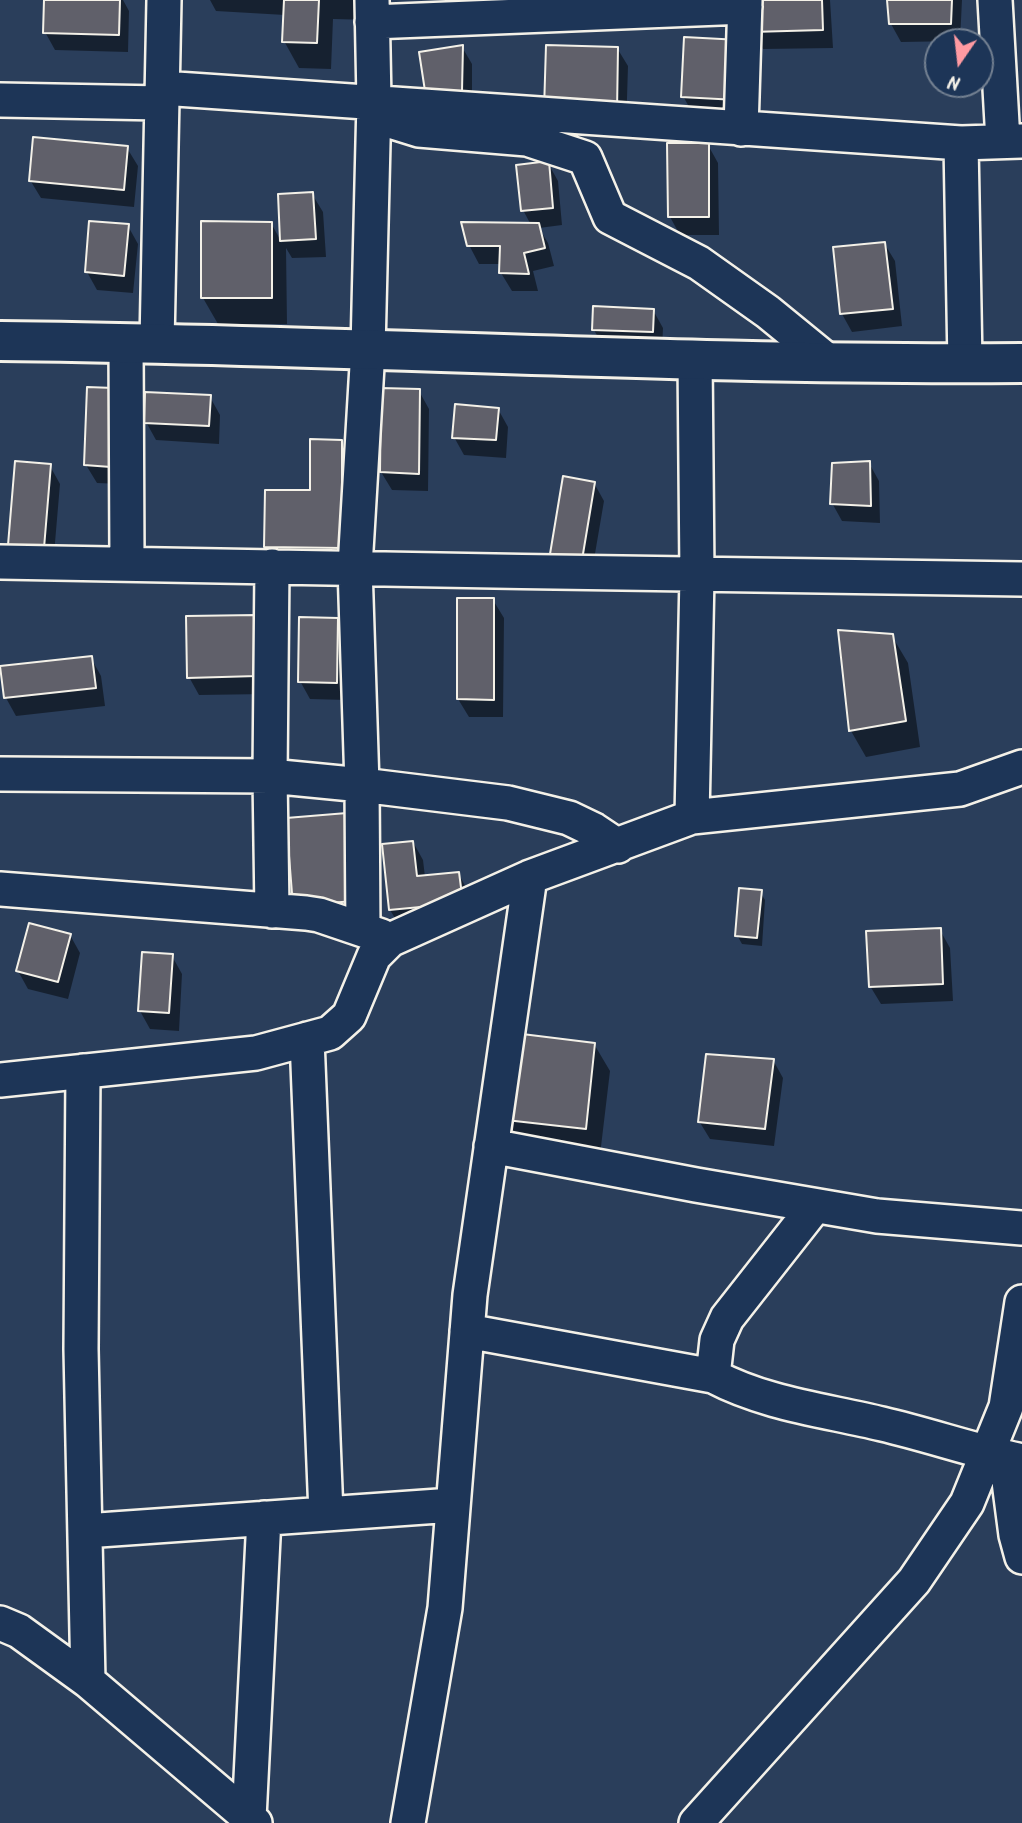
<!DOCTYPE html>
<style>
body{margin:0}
#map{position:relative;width:1022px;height:1823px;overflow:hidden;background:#2a3e5b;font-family:Kalam,sans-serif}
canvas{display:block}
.north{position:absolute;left:924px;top:28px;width:70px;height:70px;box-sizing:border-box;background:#1d3557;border:2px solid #738091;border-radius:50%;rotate:194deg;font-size:19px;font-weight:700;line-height:28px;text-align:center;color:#f4f1e8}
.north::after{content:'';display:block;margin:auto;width:24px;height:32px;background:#ff9aa2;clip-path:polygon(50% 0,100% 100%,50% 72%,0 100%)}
</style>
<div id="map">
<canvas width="1022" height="1823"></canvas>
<div class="north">N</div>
</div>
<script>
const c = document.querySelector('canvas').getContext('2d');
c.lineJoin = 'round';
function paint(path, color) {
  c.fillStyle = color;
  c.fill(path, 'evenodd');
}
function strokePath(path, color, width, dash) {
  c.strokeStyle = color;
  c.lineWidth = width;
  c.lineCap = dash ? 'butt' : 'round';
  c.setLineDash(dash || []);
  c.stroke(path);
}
const shadow = new Path2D(`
 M46,0h77l6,11 -1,41 -73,-2 -10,-18z
 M210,0h161l-1,20 -37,-1 -2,50 -32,-1 -15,-27 1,-26 -69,-4z
 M753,0h77l3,48 -70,1 -10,-17z
 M889,0h73l-2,41 -59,1 -10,-18z
 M686,38l60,80 -53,-4 -10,-18z
 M462,47l10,17v44l-35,1z
 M617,48l11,18 -2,64 -70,-2z
 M708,145l10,18 1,72h-39l-10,-18z
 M127,148l11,18 -4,41 -93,-9 -11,-18z
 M548,163l10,18 4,44 -23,3 9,15 6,23 -21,5 5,20h-26l-11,-18v-9h-22l-10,-19 62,-20 -8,-15z
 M312,194l11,18 3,45 -34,1 -6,-10 1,76h-69l-15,-26 68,-75 11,20 -2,-47z
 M128,226l10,18 -5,49 -36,-3 -10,-18z
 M884,243l11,18 7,65 -50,6 -10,-18 -7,-65z
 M653,310l10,18 -1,22 -58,-2 -10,-18z
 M419,391l10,18 -1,82 -36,-1 -11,-18z
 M210,397l10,18 -1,29 -63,-4 -10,-18z
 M124,408l-3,76 -24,-1 -11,-18z
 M498,409l10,18 -2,31 -42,-3 -10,-18z
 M341,441l16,27 -1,106 -75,-1 -15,-26 46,-55z
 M869,463l10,18 1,42 -38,-2 -10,-18z
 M50,466l10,18 -7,82 -33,-3 -10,-18z
 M594,483l10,18 -13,76 -29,-5 -10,-18z
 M493,600l11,18 -1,99h-34l-11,-18z
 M255,617l12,77 -68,1 -10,-18z
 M337,620l10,18 -1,62 -36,-1 -10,-18z
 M892,636l16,27 12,84 -54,10 -15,-26z
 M91,658l10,18 4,30 -89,10 -10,-18z
 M288,820l80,107 -58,5 -15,-26z
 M413,842l10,18 2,17 33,-4 10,18 -67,37 -11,-18 -6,-64z
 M760,892l5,8 -3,46 -20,-2 -5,-9z
 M940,930l10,18 3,53 -72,3 -11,-18z
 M70,935l10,18 -12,46 -40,-10 -10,-18z
 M172,956l10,18 -3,57 -29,-2 -10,-18z
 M594,1044l16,27 -10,84 -86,-10 -16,-27z
 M773,1060l10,18 -9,68 -64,-7 -11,-18z`);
const building = new Path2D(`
 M44,0h76l-1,35 -76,-2z
 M284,0h35l-2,43 -35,-1z
 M751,0h71l1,30 -72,2z
 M887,0h65l-1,24h-62z
 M684,37l56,3 -3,60 -56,-3z
 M463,45l-1,46h-37l-6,-39z
 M546,45l72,2 -1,65 -73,-2z
 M33,137l95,9 -4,44 -95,-9z
 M667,143h42v74h-41z
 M549,161l4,47 -32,3 -5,-46z
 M313,192l3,47 -36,2 -2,-47z
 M89,221l40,3 -5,52 -39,-4z
 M201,221l71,1v76h-71z
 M461,222l78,1 6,25 -21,5 5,21 -30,-1 1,-27h-33z
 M885,242l8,67 -53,5 -7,-67z
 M593,306l61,3 -1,23 -61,-2z
 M87,387l27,1 -3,79 -27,-2z
 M381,388l39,1 -1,85 -39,-2z
 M145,392l66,3 -2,31 -65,-3z
 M455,404l44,4 -3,32 -44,-2z
 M310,439l32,1v108l-78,-1 1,-57h45z
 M15,461l36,3 -7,84 -36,-3z
 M870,461l1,45 -41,-2 2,-41z
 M563,476l32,6 -13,78 -32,-6z
 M457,598h37v102l-37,-1z
 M256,615l1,61 -70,2 -1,-62z
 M299,617l39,1 -1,65 -39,-1z
 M838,630l55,4 13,87 -57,10z
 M92,656l4,32 -92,10 -4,-32z
 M347,813l7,88 -61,5 -7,-88z
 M413,841l4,35 42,-4 4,31 -74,7 -7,-66z
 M739,888l23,2 -5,48 -22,-2z
 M29,923l42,11 -13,48 -42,-11z
 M941,928l2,56 -74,3 -3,-56z
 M142,952l31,2 -4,59 -31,-2z
 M506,1032l89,11 -9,86 -89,-10z
 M706,1054l68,5 -9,70 -67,-7z`);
const street = new Path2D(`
 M995,0l8,141
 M372,22l373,-15
 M162,88l799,55 61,-2
 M0,100l162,3
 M374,116l45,14 108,9 58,19 25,59 89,46 69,49 60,49
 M741,129l4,-129
 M961,143l4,221
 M126,342l1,222
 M157,343l7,-343
 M0,562c341,5 681,14 1022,17
 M272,566l-2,210 2,135
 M0,774l270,2 92,9 146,18 61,15 25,12 24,16
 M692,817l5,-241 -2,-218
 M0,889l306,24 13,2 62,21
 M363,930l-1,-145 -7,-218 13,-218 6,-248 -2,-101
 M307,1039l19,475
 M83,1071l-2,278 7,332
 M0,1080l256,-27 74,-20 19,-17 25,-60 16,-16 140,-63 162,-60 268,-28 62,-22
 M491,1146l205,39 181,31 145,12
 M467,1331l246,45c53,28 111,34 169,48 47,11 93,27 140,37
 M713,1376l4,-36 10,-22 88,-112
 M1006,1458l10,77 6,22
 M85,1531l368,-26
 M0,1623l19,8 69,50 167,142
 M249,1818l15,-300
 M408,1823l37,-215 25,-313 60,-418
 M696,1823l218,-242 53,-78 39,-96 16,-105`);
const secondary = new Path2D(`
 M0,341c341,3 681,25 1022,22`);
paint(shadow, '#0007');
paint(building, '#60606a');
strokePath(building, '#f4f1e8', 2);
strokePath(street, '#f4f1e8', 38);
strokePath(secondary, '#f4f1e8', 44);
strokePath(street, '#1d3557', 33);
strokePath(secondary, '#1d3557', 38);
</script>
